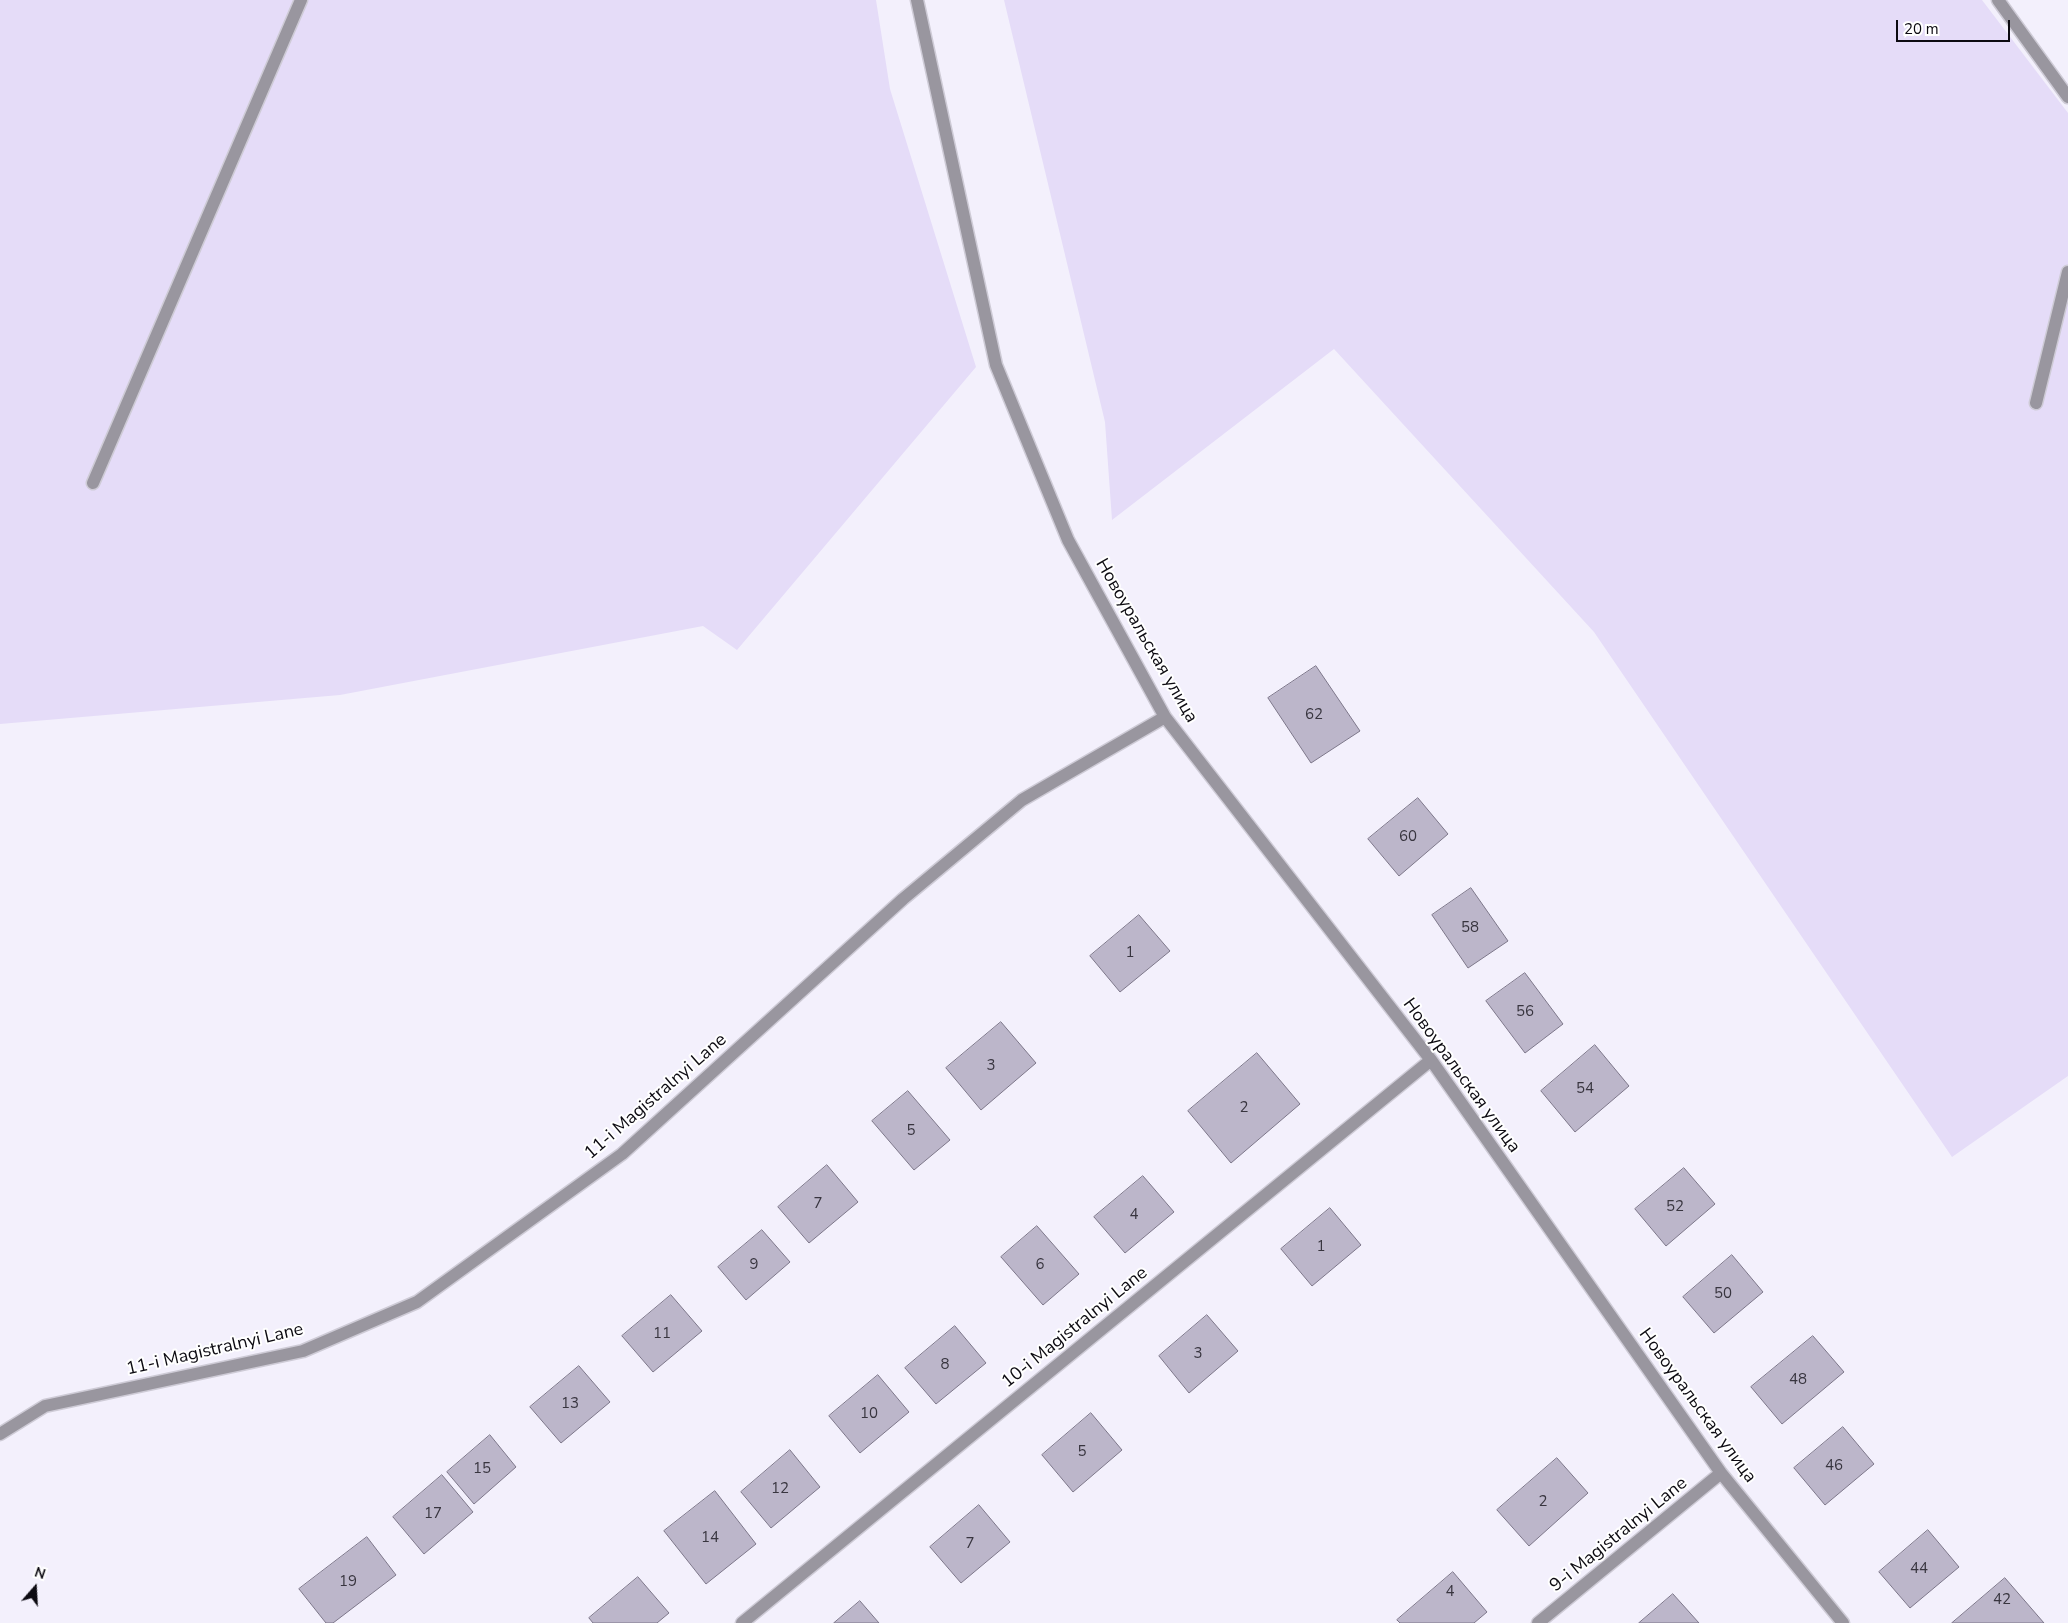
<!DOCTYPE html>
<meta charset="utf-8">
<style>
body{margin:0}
#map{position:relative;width:2068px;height:1623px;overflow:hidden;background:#f3f0fc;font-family:"Nunito Sans",sans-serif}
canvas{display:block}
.north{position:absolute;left:10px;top:1563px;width:50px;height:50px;-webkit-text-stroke:4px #fff;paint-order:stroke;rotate:19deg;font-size:14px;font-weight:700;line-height:20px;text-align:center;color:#0c0a11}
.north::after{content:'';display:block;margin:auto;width:18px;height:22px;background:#0c0a11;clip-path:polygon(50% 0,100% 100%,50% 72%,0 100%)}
.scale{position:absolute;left:1896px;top:20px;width:114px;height:22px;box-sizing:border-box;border:2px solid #0c0a11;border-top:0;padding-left:6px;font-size:15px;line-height:18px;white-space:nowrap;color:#0c0a11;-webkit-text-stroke:4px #fff;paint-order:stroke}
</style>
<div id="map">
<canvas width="2068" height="1623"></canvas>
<div class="north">N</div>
<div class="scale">20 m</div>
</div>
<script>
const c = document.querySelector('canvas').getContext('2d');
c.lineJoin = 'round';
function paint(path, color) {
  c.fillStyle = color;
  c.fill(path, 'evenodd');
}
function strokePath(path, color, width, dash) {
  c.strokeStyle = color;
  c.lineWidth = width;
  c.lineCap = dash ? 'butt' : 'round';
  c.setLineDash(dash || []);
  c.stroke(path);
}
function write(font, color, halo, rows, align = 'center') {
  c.font = font + ' "Nunito Sans",sans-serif';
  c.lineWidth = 4;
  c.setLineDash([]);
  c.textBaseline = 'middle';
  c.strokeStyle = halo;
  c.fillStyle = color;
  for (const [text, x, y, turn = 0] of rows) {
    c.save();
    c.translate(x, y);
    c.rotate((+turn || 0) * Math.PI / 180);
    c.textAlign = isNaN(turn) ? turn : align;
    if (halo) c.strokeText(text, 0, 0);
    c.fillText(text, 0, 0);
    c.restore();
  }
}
const green = new Path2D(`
 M0,0h876l14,89 86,278 -239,283 -34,-24 -363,69 -340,29z
 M1004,0h978l86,113v963l-116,81 -358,-525 -260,-283 -222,171 -7,-98z`);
const building = new Path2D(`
 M1316,666l44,65 -49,32 -43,-65z
 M1418,798l30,36 -49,42 -31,-37z
 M1471,888l37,53 -40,27 -36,-53z
 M1139,915l31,36 -50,41 -30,-36z
 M1525,973l38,51 -38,29 -39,-52z
 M1001,1022l35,41 -55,47 -35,-42z
 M1595,1045l34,41 -54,46 -34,-41z
 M1257,1053l43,51 -69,59 -43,-52z
 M908,1091l42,49 -36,30 -42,-49z
 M827,1165l31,37 -49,41 -31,-36z
 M1684,1168l31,36 -49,42 -31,-37z
 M1143,1176l31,36 -49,41 -31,-36z
 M1330,1208l31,37 -49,41 -31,-37z
 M1037,1226l42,48 -36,31 -42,-48z
 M762,1230l28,32 -44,38 -28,-33z
 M1732,1255l31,37 -49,41 -31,-36z
 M671,1295l31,36 -49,41 -31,-36z
 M1207,1315l31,36 -49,42 -30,-37z
 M955,1326l31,37 -50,41 -31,-36z
 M1813,1336l31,36 -62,52 -31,-37z
 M579,1366l31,36 -49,41 -31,-36z
 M878,1375l31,37 -49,41 -31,-37z
 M1091,1413l31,37 -49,42 -31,-37z
 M1843,1427l31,37 -49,41 -31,-37z
 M490,1435l26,32 -42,37 -27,-32z
 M790,1450l30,37 -49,41 -30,-36z
 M1557,1458l31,35 -59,53 -32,-36z
 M442,1475l31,37 -49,42 -31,-37z
 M715,1491l41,53 -50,40 -42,-53z
 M979,1505l31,37 -49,41 -31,-36z
 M1928,1530l31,37 -49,41 -31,-36z
 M367,1537l29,38 -63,48h-7l-27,-34z
 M1453,1572l34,40 -13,11h-74l-3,-3z
 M638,1577l31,36 -12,10h-64l-4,-5z
 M2005,1578l39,45h-92z
 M1673,1594l26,29h-60z
 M860,1601l19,22h-45z`);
const lane = new Path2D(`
 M93,483l208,-483`);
const street = new Path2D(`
 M917,0l79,365 72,175 97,177 266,343 290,413 122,150
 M1998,0l70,97
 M2036,403l32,-131
 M0,1434l45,-28 258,-55 114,-49 205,-148 281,-255 119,-99 143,-83
 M742,1623l689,-563
 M1538,1623l183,-150`);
const numberNames = [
 ["62",1314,715],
 ["60",1408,837],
 ["58",1470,928],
 ["1",1130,953],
 ["56",1525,1012],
 ["3",991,1066],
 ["54",1585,1089],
 ["2",1244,1108],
 ["5",911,1131],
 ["7",818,1204],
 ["52",1675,1207],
 ["4",1134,1215],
 ["1",1321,1247],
 ["9",754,1265],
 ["6",1040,1265],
 ["50",1723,1294],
 ["11",662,1334],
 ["3",1198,1354],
 ["8",945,1365],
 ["48",1798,1380],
 ["13",570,1404],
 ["10",869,1414],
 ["5",1082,1452],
 ["46",1834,1466],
 ["15",482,1469],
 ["12",780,1489],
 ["2",1543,1502],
 ["17",433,1514],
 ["14",710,1538],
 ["7",970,1544],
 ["44",1919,1569],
 ["19",348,1582],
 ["4",1450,1592],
 ["42",2002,1600]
];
const streetNames = [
 ["Новоуральская улица",1146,641,60],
 ["Новоуральская улица",1461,1076,54],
 ["11-i Magistralnyi Lane",656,1097,-41],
 ["10-i Magistralnyi Lane",1075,1328,-39],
 ["11-i Magistralnyi Lane",215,1350,-13],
 ["Новоуральская улица",1697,1406,54],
 ["9-i Magistralnyi Lane",1619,1535,-39]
];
paint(green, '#e5dcf8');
paint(building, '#bcb6ca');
strokePath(building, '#7d778a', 1);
strokePath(lane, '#cecbd6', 15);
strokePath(street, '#cecbd6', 15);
strokePath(lane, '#99969f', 12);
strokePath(street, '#99969f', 12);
write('15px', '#38353f', null, numberNames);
write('18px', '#0c0a11', '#fff', streetNames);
</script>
